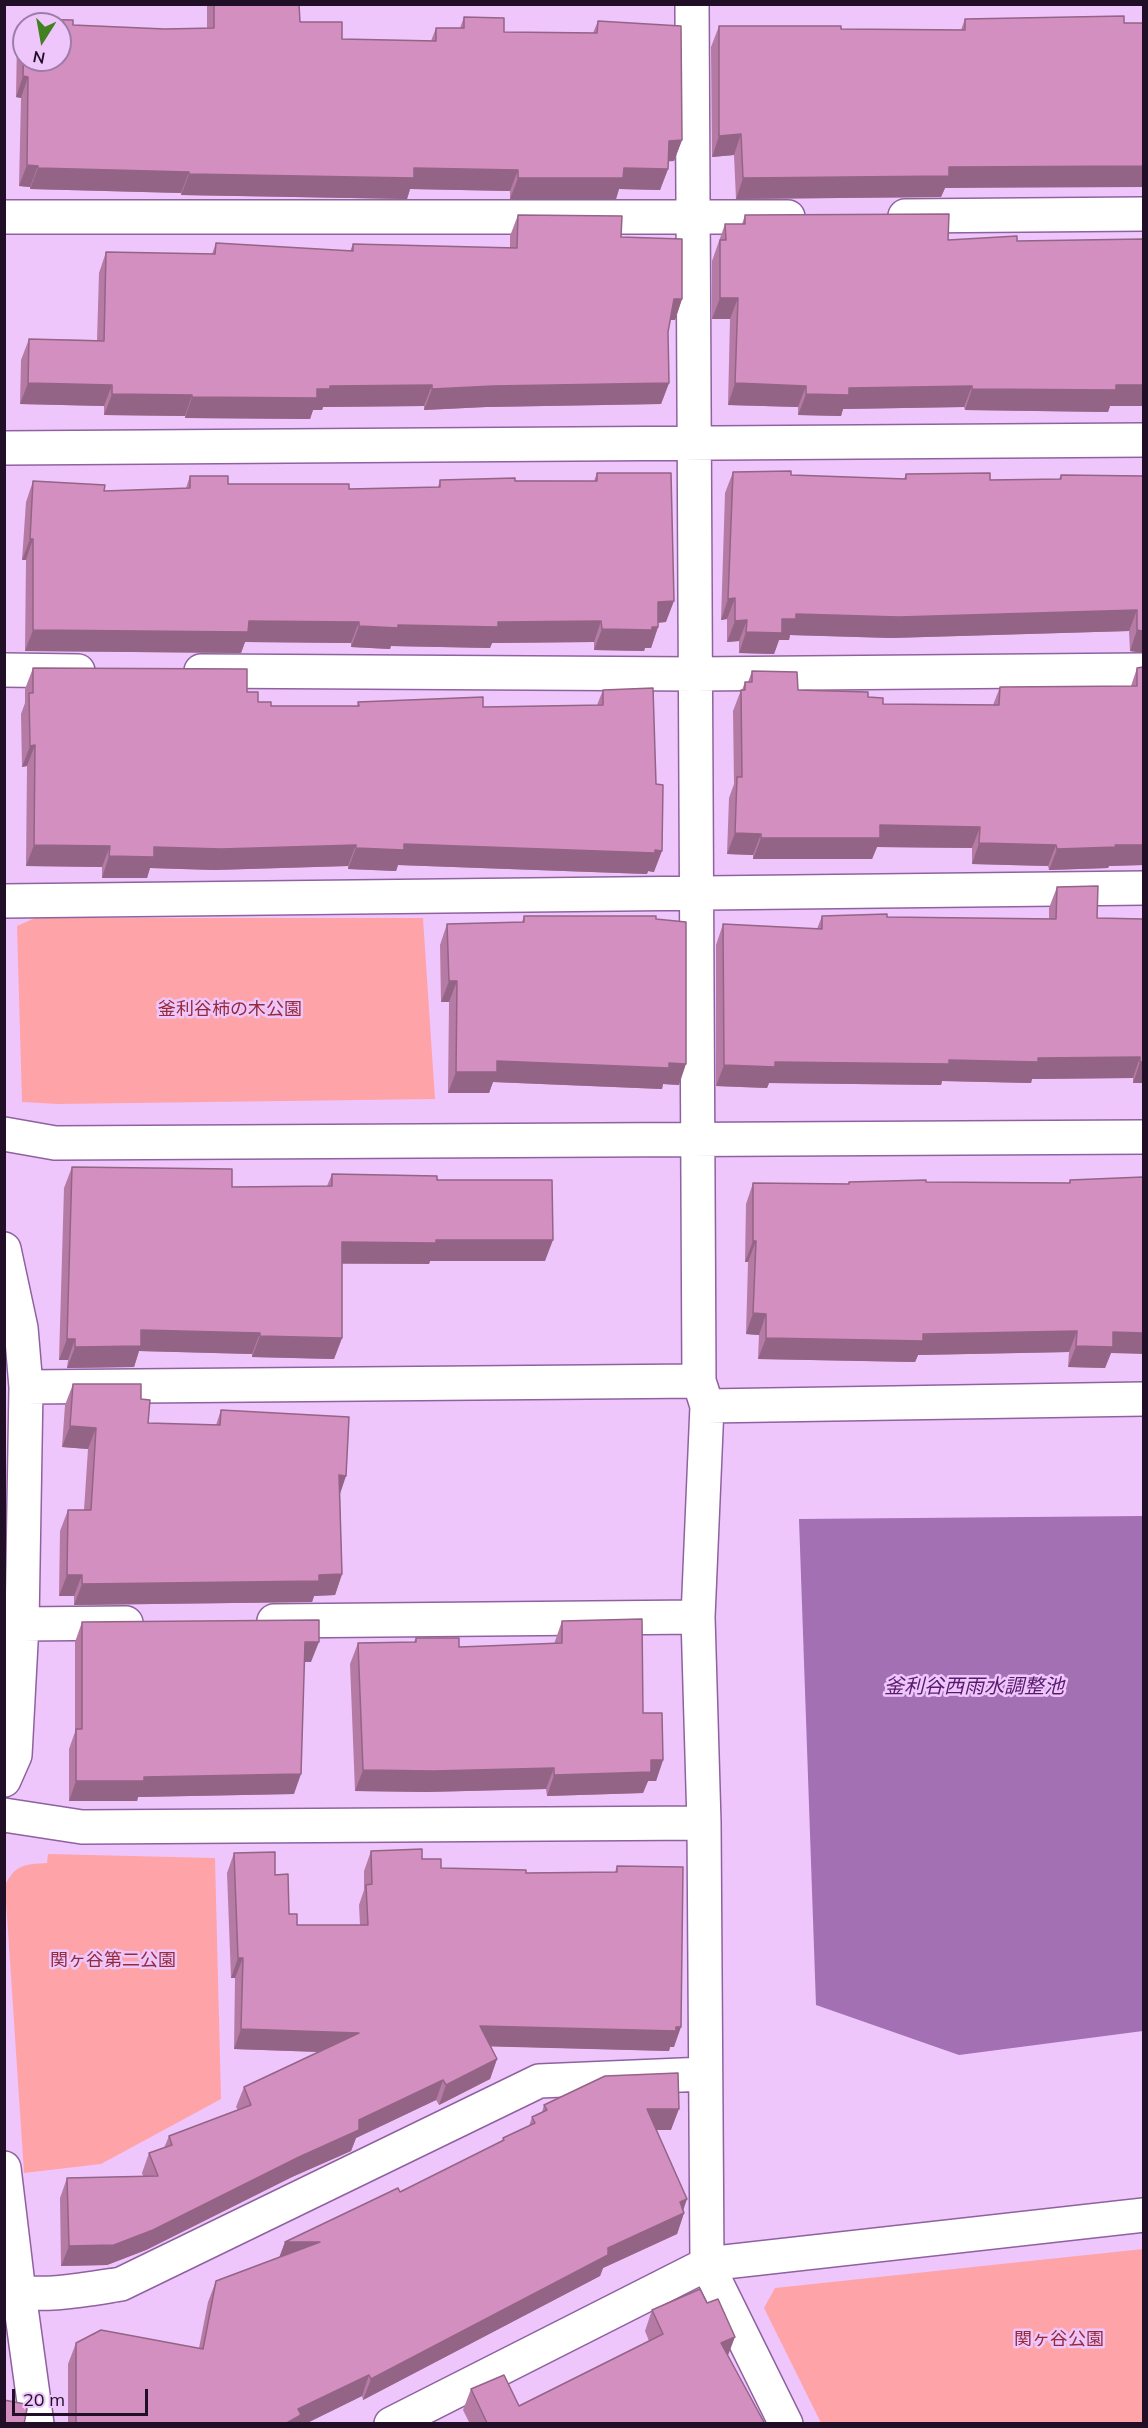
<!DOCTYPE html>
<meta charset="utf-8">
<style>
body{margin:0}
#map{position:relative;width:1148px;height:2428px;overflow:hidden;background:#eec6fc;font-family:Mulish,sans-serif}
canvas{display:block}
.frame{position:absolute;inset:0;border:6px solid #210f27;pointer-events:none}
.north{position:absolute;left:12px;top:12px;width:60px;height:60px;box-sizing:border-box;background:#eec6fc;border:2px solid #9c7da7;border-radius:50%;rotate:191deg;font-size:16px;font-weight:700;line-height:24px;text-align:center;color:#210f27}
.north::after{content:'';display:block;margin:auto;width:21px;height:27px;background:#418121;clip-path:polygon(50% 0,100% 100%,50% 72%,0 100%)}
.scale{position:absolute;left:12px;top:2389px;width:136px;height:27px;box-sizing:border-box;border:3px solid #210f27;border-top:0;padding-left:8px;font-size:18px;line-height:21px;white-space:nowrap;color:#210f27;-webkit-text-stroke:4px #eec6fc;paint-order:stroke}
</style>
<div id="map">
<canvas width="1148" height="2428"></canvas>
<div class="frame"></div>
<div class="north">N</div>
<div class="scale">20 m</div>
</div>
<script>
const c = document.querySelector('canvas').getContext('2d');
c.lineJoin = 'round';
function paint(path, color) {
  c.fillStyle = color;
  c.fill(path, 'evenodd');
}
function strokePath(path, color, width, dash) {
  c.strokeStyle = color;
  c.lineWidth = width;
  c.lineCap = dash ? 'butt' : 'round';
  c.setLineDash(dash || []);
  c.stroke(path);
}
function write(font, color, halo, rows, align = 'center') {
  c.font = font + ' Mulish,"Noto Sans JP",sans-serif';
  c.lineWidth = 5;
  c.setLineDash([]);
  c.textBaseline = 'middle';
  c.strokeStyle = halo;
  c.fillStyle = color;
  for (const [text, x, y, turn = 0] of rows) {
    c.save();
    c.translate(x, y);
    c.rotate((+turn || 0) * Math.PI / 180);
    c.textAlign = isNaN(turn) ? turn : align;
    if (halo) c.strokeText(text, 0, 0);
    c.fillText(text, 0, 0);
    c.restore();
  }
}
const green = new Path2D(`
 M35,918h388l12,181 -377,5 -36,-2 -5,-176z
 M48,1854l167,4 6,241 -120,65 -77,9 -19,-287c9,-21 20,-22 42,-23z
 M1143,2249v174h-322l-57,-115 11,-20z`);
const water = new Path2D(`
 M1143,1516v515l-184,24 -143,-50 -17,-486z`);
const minor = new Path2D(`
 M692,4l7,1377 8,25 -9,211 6,206 3,441 79,160
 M905,216l239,-2
 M4,217h784
 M4,448l1140,-8
 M4,670l74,1
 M201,671l494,3 449,-4
 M4,901l1140,-13
 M4,1134l51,9 1089,-6
 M4,1249l17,79 5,59 -4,237 -7,131 -11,25
 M26,1387l673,-6
 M707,1406l437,-7
 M274,1621l424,-4
 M22,1624l104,-1
 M4,1815l78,12 622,-4
 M4,2168l15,125 18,131
 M4,2290c38,8 79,0 117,-6l418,-203 166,-7
 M391,2424l316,-160 437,-49`);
const wall = new Path2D(`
 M207,4h92l1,18 42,17 89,2 5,-13h24l4,-11 40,15 89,1 5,-12 84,119 -8,21h-6v8l-8,21 -41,-1 -3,10h-106v-8l-100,-2 -3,10 -226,-4v-2l-151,-4v-2l-11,-1 2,-88 -5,-1 1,-57 7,-21 49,6 92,4 42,-1z
 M1124,16l-179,172 -4,9 -205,2 -2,-44 -22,2 -1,-110 8,-21 122,3 120,1 4,-11z
 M518,215l103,22 61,62 -7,21h-5l-2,12 1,51 -8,21 -175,3 -62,3v-4l-101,1 -1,3h-9l-3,9 -125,-1v-2l-81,-1v-9l-84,-2 1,-44 8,-21 68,1 2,-67 7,-21 106,2 4,-11 134,8 3,-7 157,4v-12z
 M745,215l203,25 69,1 126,-2v167h-33l-2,6 -143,-2 -1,-3 -121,2 -2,7 -43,-1v-8l-70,-2 2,-86h-18v-58l13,-37h17z
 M733,472l58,3 113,4 2,-5 84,6 69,-1 2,-4 82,1v177l-13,-2 -1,-20 -238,7 -101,-3 -1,5h-10l-5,14 -35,-1v-12l-12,1v-23l-6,1 4,-127z
 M597,473l69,149 -8,1v4l-7,21h-6l-1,3 -50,-1v-8l-102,1 -2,5 -99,-2 -1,3 -39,-2v-4l-106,-1 -4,11 -216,-2 1,-91h-4l4,-58 7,-21 71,10 82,-3 4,-12 38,8 121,5 89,-2 2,-7 154,1z
 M1143,667v198l-34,1 -1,2 -59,2 -1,-4 -76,-2v-16l-95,-1 -5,12h-119v-4l-26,-1 2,-56 5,-14 -1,-73 8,-21h1l3,-8h3l4,-11 46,19 70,7 15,7 110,1 7,-18 131,-1 6,-18z
 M33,668l214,24 11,10 13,4h86l1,-4 125,5 114,-2 6,-15 51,182 -6,-1 -1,3 -249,-9 -2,6 -48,-2v-3l-134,4 -64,-2 -3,10h-45v-11l-76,-1 1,-100 -5,1 -1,-53 4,-11v-14z
 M1057,887l40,31 46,1v164h-10v-5l-101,1 -1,4 -89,-2 -1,4 -172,-2 -2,5 -51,-2v-141l7,-21 94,5 5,-13 227,3v-11z
 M524,916l155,169 -16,-1 -1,5 -169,-7 -4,11h-41l1,-91h-8l-1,-57 7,-21 75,-2z
 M72,1167l160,20 95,-1 5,-12 105,6 108,81h-115l-1,3h-87v74l-8,21 -82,-2v-3l-113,-3 -5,16 -67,1 1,-8h-9l5,-172z
 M1070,1180l41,173 -6,15 -37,-1 1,-15 -151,3 -3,7 -157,-3 1,-24 -13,-1 2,-72h-3l1,-58 7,-21 95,1 1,-2 220,1z
 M73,1384l68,15 7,24 68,2 5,-15 119,84 2,80 -7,21 -21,1 -2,6 -238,3v-9h-15l1,-65 8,-21h16l4,-61 -26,-2 3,-42z
 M562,1621l81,92 20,47 -7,21h-8l-5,12 -96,3 -1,-7 -120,3 -71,-1 -5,-127 8,-21 56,-1 2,-4 43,9 95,-3z
 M82,1622l229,40h-7l-10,132 -156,3 -1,4h-68v-52l6,-17v-90z
 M371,1851l51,8 19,9 85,5 89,-1 2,-6 57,181h-4l-1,4 -178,-5 6,13 -7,20 -51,26 -3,-5 -80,38 -5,13 -59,26 -146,73 -39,15 -46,1 -1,-68 7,-20 76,-2 -1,-3 7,-20 15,-5 5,-12 69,-26 -2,-3 8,-20 75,-35 -85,-3 1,-71h-4l-4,-105 7,-20 41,22 14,39 8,11h63l-1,-20 5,-15v-19z
 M544,2105l127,25h-15l28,83 -7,21 -74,34 -3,8 -237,124 -1,-4 -57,28h-237v-60l8,-21 123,5 9,-46 8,-21 64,-24 5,-15 115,-50 102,-51 1,-3 26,-12 3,-9 10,-5z
 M652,2310l76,46 37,68h-295l-7,-14 8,-21 48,17 130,-65 -4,-10z`);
const shadedWall = new Path2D(`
 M23,76l5,1 -7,21 -5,-1z
 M741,134l-7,21 -22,2 7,-21z
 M682,140l-8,21 -13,1 8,-21z
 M27,165l11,1 -8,21 -11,-1z
 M1143,166v21l-198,1 -4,9 -205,2 7,-21 206,-11z
 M38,168l151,4 -8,21 -151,-4z
 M414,168l104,2 -8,21 -100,-2 -3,10 -226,-4 8,-21z
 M624,168l44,1 -8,21 -41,-1 -3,10h-106l8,-21z
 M720,298h18l-8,21h-18z
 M674,299h8l-7,21h-9z
 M28,383l84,2 -8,21 -84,-2z
 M669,383l-8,21 -175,3 -62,3 8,-21 61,-3z
 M735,383l71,3 -8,21 -70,-2z
 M432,385l-8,21 -101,1 -1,3h-9l-3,9 -125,-1 7,-21 125,-8 13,-3z
 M1116,385h27v21h-33l-2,6 -143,-2 7,-21z
 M972,386l-8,21 -121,2 -2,7 -43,-1 8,-21 43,-6z
 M112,394l80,1 -7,21 -81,-1z
 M30,539h3l-7,21h-4z
 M735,598l-8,21 -6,1 7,-21z
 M674,601l-8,21 -16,1 8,-21z
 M1137,610l-8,21 -238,7 -101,-3 -1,5h-10l-5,14 -35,-1 7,-21 50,-18z
 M747,620l-8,21 -12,1 8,-21z
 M249,621l110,1 -8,21 -106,-1 -4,11 -216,-2 8,-21z
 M601,621l-7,21 -102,1 -2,5 -99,-2 -1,3 -39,-2 8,-21 139,-4z
 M658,627l-7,21h-6l-1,3 -50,-1 8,-21z
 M1137,630l6,1v22l-13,-2z
 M35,745l-8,21 -5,1 8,-21z
 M880,825l100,2 -8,21 -95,-1 -5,12h-119l8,-21z
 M735,833l26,1 -8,21 -26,-1z
 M979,843l77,2 -8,21 -76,-2z
 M404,844l251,6 7,1 -8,21 -6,-1 -1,3 -249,-9 -2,6 -48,-2 8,-21z
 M34,845l76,1 -8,21 -76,-1z
 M356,845l-8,21 -134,4 -64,-2 -3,10h-45l7,-22 45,-9z
 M1115,845h28v20l-34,1 -1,2 -59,2 8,-21z
 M449,981h8l-8,21h-8z
 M1140,1057l-7,21 -101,1 -1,4 -89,-2 -1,4 -172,-2 -2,5 -51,-2 8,-21 51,-3 174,-2 89,-2z
 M497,1061l172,2 17,1 -7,21 -16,-1 -1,5 -169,-7 -4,11h-41l8,-21z
 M1140,1062h3v21h-10z
 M436,1240h117l-8,21h-115l-1,3 -95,-1 8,-21z
 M753,1241h3l-8,21h-3z
 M753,1313l13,1 -7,21 -13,-1z
 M141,1330l119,3 -8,21 -113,-3 -5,16 -67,1 8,-21z
 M1077,1331l-8,21 -151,3 -3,7 -157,-3 8,-21z
 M1113,1332l30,1v21l-32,-1 -6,15 -37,-1 8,-21z
 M260,1336l82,2 -8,21 -82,-2z
 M67,1339h8l-7,21h-9z
 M70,1426l26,2 -8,21 -26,-2z
 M339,1475l7,1 -7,21z
 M342,1574l-7,21 -21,1 -2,6 -238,3 8,-21z
 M67,1575h15l-8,21h-15z
 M305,1642h14l-8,20h-13z
 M651,1760h12l-7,21h-8l-5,12 -96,3 7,-21z
 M554,1768l-8,21 -120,3 -71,-1 8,-21z
 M301,1774l-7,20 -156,3 -1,4h-68l7,-20 68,-4z
 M238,1958h5l-8,20h-4z
 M480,2026l196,1h5l-7,20h-4l-1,4 -196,-5z
 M241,2029l118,4 -8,20 -117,-4z
 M497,2059l-7,20 -51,26 7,-20z
 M443,2080l-7,20 -80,38 -5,13 -59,26 -146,73 -39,15 -46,1 8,-20 290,-126z
 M647,2109h32l-8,21h-32z
 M687,2199l-5,15 2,-1 -7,21 -74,34 -3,8 -237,124 8,-21 237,-131 72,-46z
 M285,2242h35l-43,21z
 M735,2337l-8,21 -6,-15z
 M369,2375l-7,21 -57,28h-20l13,-15z`);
const building = new Path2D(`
 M214,4h85l1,18h42v17l94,2v-13h28v-11l40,1v14l93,1 1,-12 83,5 1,114 -13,1 -1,28 -44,-1 -1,10h-105v-8l-104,-2v10l-225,-4v-2l-151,-4v-2l-11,-1 1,-88 -5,-1 1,-43v27h36v-36h-36v-5l49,1v5l92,4 49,-1z
 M1124,16v7h19v143l-194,1v9l-206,2 -2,-44 -22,2v-110h122v3l124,1v-11z
 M949,214l-1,26 69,-4v5l126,-2v146h-27v5l-144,-1v-3l-123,2v7l-43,-1v-8l-71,-3 3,-85h-18v-58h6l-1,-16h20v-9z
 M518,215l104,1 -1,21 61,2v60h-8l-6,33 1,51 -176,3 -61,3v-4l-102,1v3h-13v9l-125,-1v-2l-80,-1v-9l-84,-2 1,-44 75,2 2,-89 109,2 1,-11 137,8v-7l164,4z
 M791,471v4l115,4v-5l84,-1v7l71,-1v-4l82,1v155l-6,-1v-20l-238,7 -103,-3v5h-14v14l-36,-1 1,-12 -12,1v-23l-7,1 5,-127z
 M597,473h74l3,128 -16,1v25h-6v3l-50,-1 -1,-8 -103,1v5l-100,-2v3l-39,-2v-4l-110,-1 -1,11 -215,-2v-91h-3l3,-58 72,4 -1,6 86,-3v-12h38v8h121v5l91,-2v-7l75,-2v3h82z
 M1143,667v178h-28l1,2 -59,2 -1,-4 -77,-2 1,-16 -100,-2v13h-119v-4l-26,-1 2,-56h5l-1,-87h4v-8h7v-11l45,1 1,18 70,2v5l15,1v6l116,1 1,-18 137,-1v-18z
 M33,668l214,1v23h11v10h13v4h88l-1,-4 125,-5v10l120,-2v-15l50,-2 3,96 7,1 -1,66 -7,-1v3l-251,-9v6l-48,-2v-3l-135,4 -67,-2v10l-45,-1 1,-10 -76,-1 1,-100 -5,1 -1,-53h4z
 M1098,886l-1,32 46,1v143h-3v-5l-102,1v4l-89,-2v4l-174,-2v5l-51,-2 -1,-141 99,5v-13l65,-2v3l169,2 1,-32z
 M524,916h132v3l30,3v142l-17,-1v5l-172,-7v11h-41l1,-91h-8l-2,-57 77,-2z
 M72,1167l160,2v18l100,-1v-12l105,2v4h115l1,60h-117v3l-94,-1v96l-82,-2v-3l-119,-3v16l-66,1v-8h-8z
 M1143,1177v156l-30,-1v15l-37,-1 1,-15 -154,3v7l-157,-3v-24l-13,-1 3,-72h-3v-58l96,1v-2l77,-2v2l144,1v-3z
 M73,1384h68v15l9,1 -2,23 72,2 1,-15 128,7 -3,59 -7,-1 3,99 -23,1v6l-237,3v-9h-15l1,-65h23l5,-82 -26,-2z
 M642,1619l1,94h19l1,47h-12v12l-97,3v-7l-120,3 -71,-1 -5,-127 58,-1v-4h43v9l103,-4v-22z
 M319,1620v22h-14l-4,132 -157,3v4h-68v-52h6v-107z
 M422,1849v10h19v9l85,2v3l91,-1v-6l66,1 -2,160h-5v4l-196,-5 17,33 -51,26 -3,-5 -84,40v10l-60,27 -146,73 -39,15 -45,1 -2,-68 91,-2 -9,-23 23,-8 -3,-9 82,-31 -7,-18 115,-54 -118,-4 2,-71h-5l-4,-105 41,-1v23l13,-1 1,40h8v11h71l-2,-40 6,-1 -1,-33z
 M678,2073l1,36h-32l40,90 -7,3 4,11 -76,35v7l-237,124 -2,-4 -71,34 3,6 -16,9h-209v-81l25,-13 102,19 13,-68 104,-39h-35l113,-54 2,4 104,-52 -1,-2 32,-15 -3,-6 15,-7 -3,-5 61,-29z
 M700,2289l7,14 11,-4 17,38 -14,6 44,81h-280l2,-1 -16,-34 33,-14 15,31 144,-72 -11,-24z
 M4,2400l21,4 2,5 -3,15h-20z`);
const parkNames = [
 ["釜利谷柿の木公園",230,1010],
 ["関ヶ谷第二公園",113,1961],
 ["関ヶ谷公園",1059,2340]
];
const waterNames = [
 ["釜利谷西雨水調整池",974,1687]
];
paint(green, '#fea4a8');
paint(water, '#a270b3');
strokePath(minor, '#8f629f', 36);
strokePath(minor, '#fff', 33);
paint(wall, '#b57ba5');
paint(shadedWall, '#946486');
paint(building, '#d38fc0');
strokePath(building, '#946486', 1.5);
write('18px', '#952a39', '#eec6fc', parkNames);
write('italic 20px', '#59196c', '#eec6fc', waterNames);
</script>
